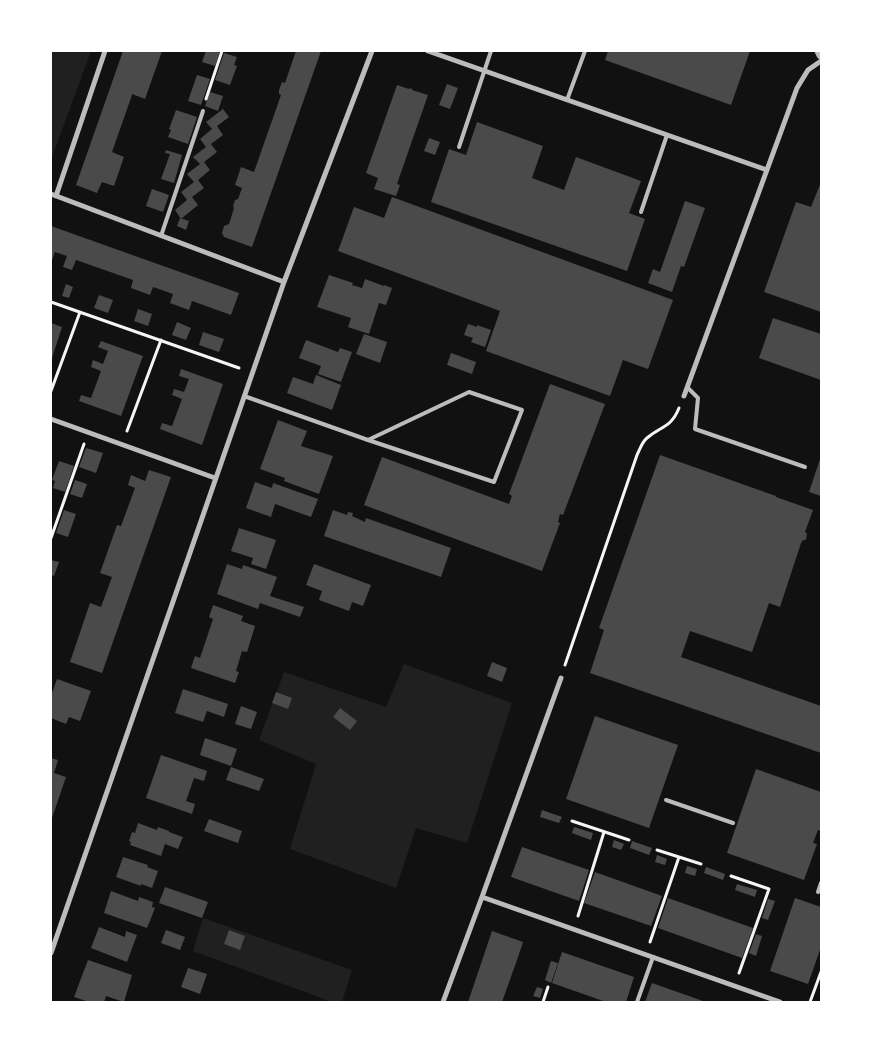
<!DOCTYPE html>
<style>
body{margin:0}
#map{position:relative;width:872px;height:1053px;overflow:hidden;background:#111;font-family:Manrope,sans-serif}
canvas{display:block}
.frame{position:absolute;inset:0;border:52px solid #fff;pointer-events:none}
</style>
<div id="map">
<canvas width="872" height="1053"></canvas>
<div class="frame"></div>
</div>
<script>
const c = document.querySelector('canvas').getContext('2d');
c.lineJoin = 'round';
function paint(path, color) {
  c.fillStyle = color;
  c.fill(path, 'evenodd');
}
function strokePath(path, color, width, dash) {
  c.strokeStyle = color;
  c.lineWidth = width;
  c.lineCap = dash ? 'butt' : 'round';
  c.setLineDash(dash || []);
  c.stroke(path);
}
const green = new Path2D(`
 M51,51h40l-40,109z
 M404,664l108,39 -45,140 -51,-15 -20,60 -106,-39 26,-85 -57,-24 25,-68 102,35z
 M203,918l149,52 -10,32h-10l-139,-51z`);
const building = new Path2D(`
 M123,51h39l-17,48 -13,-5v1l-20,57 12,5 -10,29 -12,-4 -5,11 -21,-8z
 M206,51h14l-5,15 -13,-4z
 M296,51h25l-69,196 -28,-10 -2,-4 2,-7 5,-2 5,-16 -1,-2 2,-6 3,-1 4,-11 -7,-3 6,-18 13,5 27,-77 -2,-1v-4l3,-8 3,1z
 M608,51h142l-19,54 -126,-45z
 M224,53l13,4 -3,8 3,1 -7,19 -15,-5z
 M197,75l13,4 -9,26 -13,-4z
 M447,84l11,4 -8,21 -11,-4z
 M397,85l12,4 1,-1 2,1v1l16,5 -31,89 3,1 -4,11 -22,-7 4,-11 -12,-5z
 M210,92l13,4 -5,15 -13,-5z
 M223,109l6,8 -12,9 6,9 -12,9 6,8 -13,10 6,8 -12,10 6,8 -12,9 6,8 -17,14 -6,-9 12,-10 -6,-8 13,-10 -7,-8 13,-10 -7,-7 13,-10 -6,-8 12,-10 -6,-7z
 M176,110l21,7 -9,27 -20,-7 3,-7 -2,-1z
 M477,122l66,24 -11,32 32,12 12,-33 65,24 -12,32 16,6 -18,52 -196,-69 18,-53 17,6z
 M429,138l11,4 -5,13 -11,-4z
 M166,150l16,5 -8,28 -13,-4 9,-25 -5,-1z
 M821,182v130l-57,-20 32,-90 15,5z
 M152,189l17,6 -6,17 -17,-6z
 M392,197l281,103 -25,69 -25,-9 -13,36 -124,-45 14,-40 -162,-60 16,-44 30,11z
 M685,201l20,7 -21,59 -3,-1 -9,26 -24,-9 5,-14 7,3z
 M180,218l9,3 -3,9 -9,-4z
 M51,226l188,67 -8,22 -39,-14 -3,9 -19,-7 3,-9 -20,-7 -3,8 -19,-7 2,-8 -57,-20 -4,10 -9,-3 4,-11 -12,-4 -4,11z
 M329,275l24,8 -1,2 10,3 3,-9 19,7v-1l8,3 -6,17 -7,-2 -10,31 -21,-7 3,-9 -34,-11z
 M66,284l7,3 -4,11 -7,-2z
 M99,295l14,5 -5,13 -14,-5z
 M138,309l14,5 -4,12 -14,-5z
 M773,318l48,16v46l-62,-22z
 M177,322l14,6 -5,12 -14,-5z
 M51,323l11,4 -10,31h-1z
 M468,324l9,3v-2l14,5 -6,17 -14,-5 2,-4 -9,-3z
 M203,332l21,7 -5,13 -20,-7z
 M364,334l23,8 -7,21 -24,-9z
 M306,340l32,12 2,-4 12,4 -11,30 -23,-8 3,-8 -22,-8z
 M101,341l42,15 -22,60 -42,-15 2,-6 10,3 10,-27 -10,-4 2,-7 10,4 5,-13 -10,-4z
 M451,353l25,9 -4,12 -25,-9z
 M181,369l42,15 -21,61 -42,-16 2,-6 10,3 10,-27 -10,-4 2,-6 10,3 5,-13 -10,-3z
 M316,375l25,10 -9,25 -45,-17 6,-16 20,7z
 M550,384l55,20 -42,111 -3,-1 -2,8 2,1 -18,48 -178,-66 18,-48 127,47 3,-8 -3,-2z
 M278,420l29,11 -6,15 32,10 -14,38 -35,-13 1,-3 -25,-9z
 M86,448l17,5 -7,20 -17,-6z
 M660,455l116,41v1l37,13 -8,22 2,1 -1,7h-3l-2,3 -21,64 -11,-4 -17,49 -62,-21 -9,26 140,49v47l-231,-80 14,-43 -5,-2z
 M820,459l1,1v36l-12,-4z
 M59,461l15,5 -9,26 -12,-4 2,-7 -3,-1z
 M149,470l22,7 -69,196 -32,-11 20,-59 11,4 11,-30 -12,-4 17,-48 4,1 14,-38 -7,-3 3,-10 14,6z
 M75,480l12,4 -5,14 -12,-4z
 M255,482l17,6 1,-5 45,16 -7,18 -36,-13 -4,13 -25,-9z
 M64,510l12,4 -8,23 -12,-4z
 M333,510l14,5 1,-3 5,1 -1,3 13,6 1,-4 85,30 -10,29 -117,-41z
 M239,528l37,12 -10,29 -15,-5 2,-6 -22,-7z
 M51,560l8,2 -5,14 -3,-1z
 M227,564l15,5 1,-4 34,12 -7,19 34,11 -4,10 -40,-14 -2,6 -41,-15z
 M314,564l57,21 -8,21 -11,-4 -3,9 -30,-11 3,-9 -16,-6z
 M213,605l30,11 -2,5 14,5 -8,26 -5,-1 -6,20 3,1 -4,11 -44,-15 4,-12 5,2 13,-39 -4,-2z
 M492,662l15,6 -5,14 -15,-6z
 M57,679l34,12 -11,30 -11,-4 -3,7 -15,-6v-22z
 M183,689l45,15 -4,13 -17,-6 -4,11 -28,-9z
 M276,692l16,6 -4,11 -16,-6z
 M241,706l16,6 -6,17 -16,-5z
 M340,708l17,13 -7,9 -17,-13z
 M595,716l83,29 -29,83 -83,-29z
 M205,738l32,11 -6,17 -31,-11z
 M161,755l46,16 -3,10 -10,-3 -8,23 9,3 -3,10 -46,-16z
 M51,758l7,2 -4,13 12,4 -14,41z
 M231,767l33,12 -5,12 -33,-11z
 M756,769l65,23v39l-3,-1 -5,13 4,1 -13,36 -77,-27z
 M542,810l20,7 -3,6 -19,-6z
 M209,819l33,12 -4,12 -34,-12z
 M138,823l19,7 1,-3 11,4v1l14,5 -5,12 -13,-5 -4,12 -31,-11 1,-3 -2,-1 3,-9 3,1z
 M574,827l19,6 -2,7 -19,-7z
 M614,840l10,4 -3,6 -9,-3z
 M632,841l20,7 -3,7 -19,-7z
 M522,847l67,23 -10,31 -68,-24z
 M657,855l10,4 -2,6 -10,-3z
 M123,857l25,8 -1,2 11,4 -6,17 -11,-4v2l-25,-9z
 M687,866l10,3 -2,7 -10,-3z
 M706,867l19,7 -2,6 -19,-7z
 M595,872l67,24 -11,30 -67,-23z
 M737,884l20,6 -2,7 -20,-7z
 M165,887l43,15 -6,16 -43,-15z
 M111,891l27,10 1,-4 14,5 -1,5 3,1 -8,20 -43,-15z
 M668,898l85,30 -11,30 -84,-30z
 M795,898l26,9v40l-13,37 -38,-13z
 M768,899l7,2 -7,19 -6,-2z
 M99,927l26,10 1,-6 11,4 -10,27 -36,-14z
 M166,930l19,7 -5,13 -19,-7z
 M229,930l16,6 -5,14 -16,-6z
 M492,931l31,11 -6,18 -15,42h-34z
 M756,934l6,2 -6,20 -7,-3z
 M562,952l72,25 -8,25h-20l-54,-19z
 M88,960l44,15 -8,27 -18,-6 -2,6h-15l-15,-5z
 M551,961l7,2 -7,20 -6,-3z
 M188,968l19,6 -7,20 -19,-7z
 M652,983l51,18 -1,1h-57z
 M537,987l6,2 -3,9 -7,-2z`);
const path = new Path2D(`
 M206,99l16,-48
 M51,302l188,66
 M51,391l29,-79
 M127,431l34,-91
 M51,538l33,-94
 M565,665l72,-210c3,-6 5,-13 10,-17 14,-12 24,-10 32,-30
 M572,821l57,19
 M657,850l44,14
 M731,876l38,13 -30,84
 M578,916l26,-84
 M650,942l29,-85
 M543,1002l5,-15
 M810,1002l11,-30`);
const service = new Path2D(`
 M567,100l18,-49
 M459,147l32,-96
 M641,212l26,-77
 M161,236l42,-125
 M687,387l11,11 -3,31 110,38
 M244,396l124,44 101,-48 53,18 -28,72 -126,-42
 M666,800l67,23
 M818,892l3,-9
 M637,1002l16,-45`);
const minor = new Path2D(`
 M428,51l339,119
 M51,194l233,88
 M56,196l49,-145
 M684,396l113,-308 11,-18 13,-9
 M51,419l164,59
 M482,897l79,-219
 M51,953l233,-671 88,-231
 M443,1002l39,-105 298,105`);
const tertiary = new Path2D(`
 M819,51l2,4`);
paint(green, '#202020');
paint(building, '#4a4a4a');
strokePath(path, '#f5f5f5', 3);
strokePath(service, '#bcbcbc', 4);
strokePath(minor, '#bcbcbc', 5);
strokePath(tertiary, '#bcbcbc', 9);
</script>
